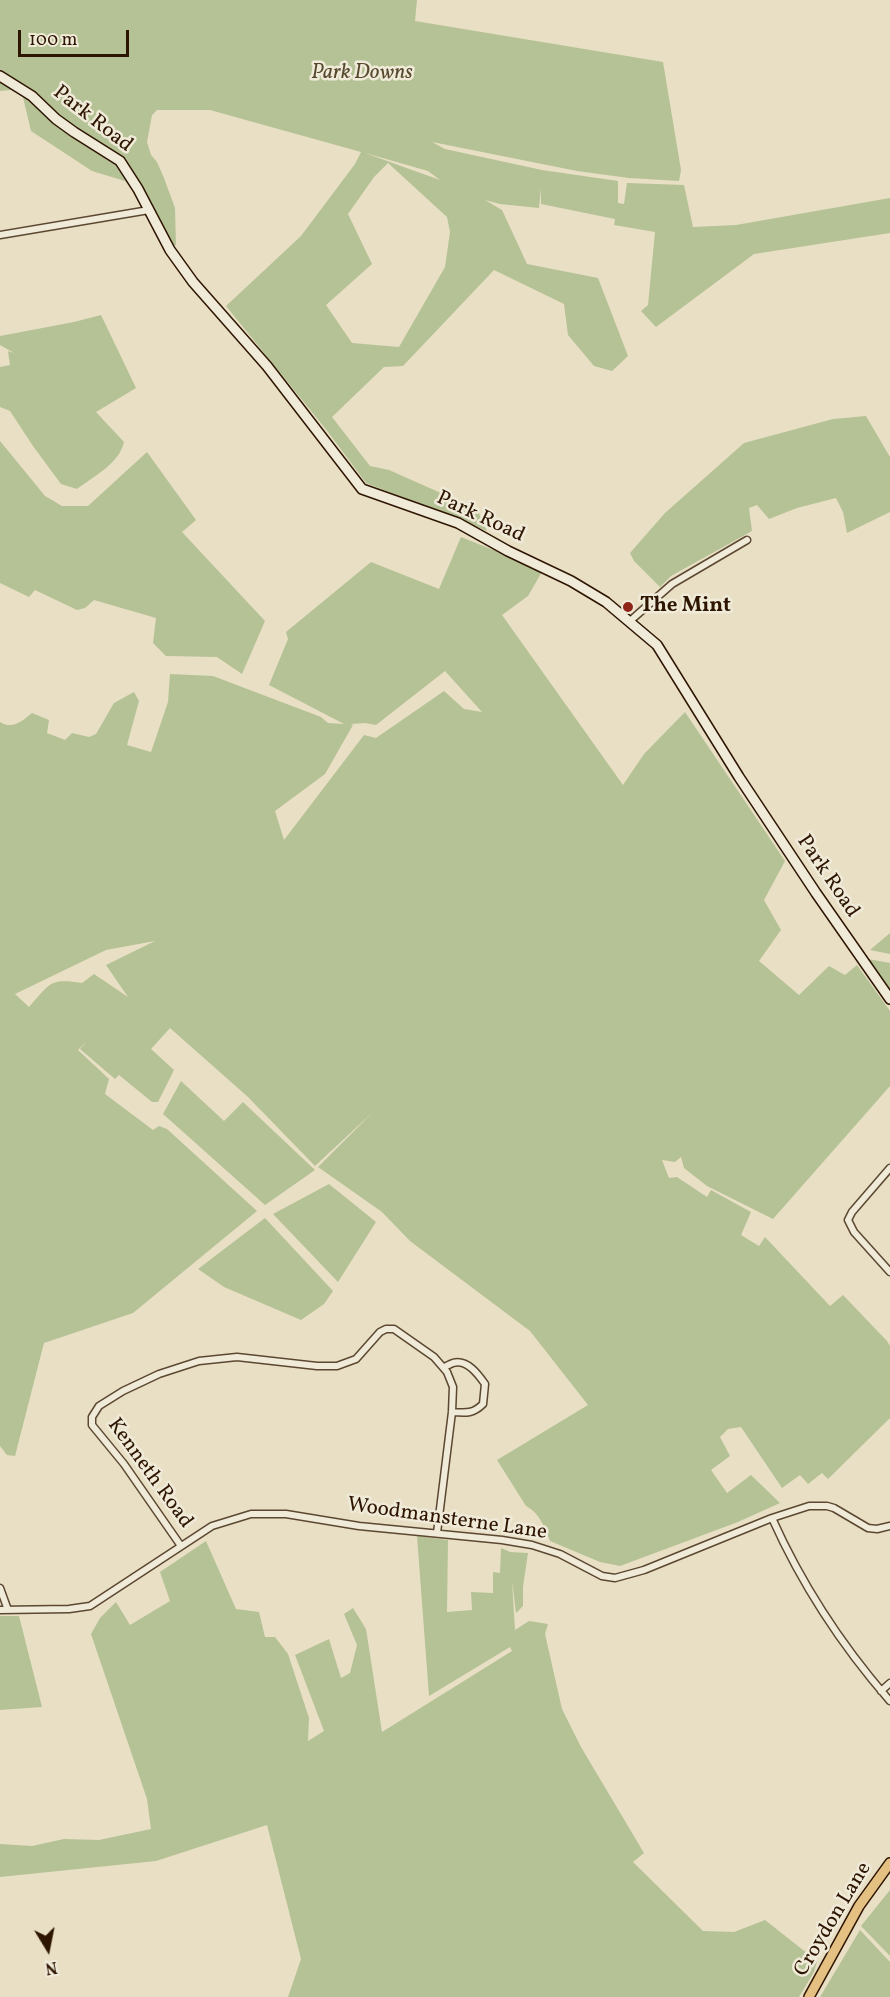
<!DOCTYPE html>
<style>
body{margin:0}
#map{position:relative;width:890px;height:1997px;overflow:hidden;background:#e8dfc5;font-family:Vollkorn,serif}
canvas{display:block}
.north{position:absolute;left:18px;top:1919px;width:60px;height:60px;-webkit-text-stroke:4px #f0ead9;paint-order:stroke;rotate:170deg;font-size:16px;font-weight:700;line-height:24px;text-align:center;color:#2e1500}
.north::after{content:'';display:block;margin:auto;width:21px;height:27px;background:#2e1500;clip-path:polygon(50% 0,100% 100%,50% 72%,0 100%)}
.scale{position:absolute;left:18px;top:30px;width:111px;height:27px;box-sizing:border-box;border:3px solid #2e1500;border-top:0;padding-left:8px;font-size:18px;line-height:21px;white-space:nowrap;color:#2e1500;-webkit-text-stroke:4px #f0ead9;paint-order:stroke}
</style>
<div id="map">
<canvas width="890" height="1997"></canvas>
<div class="north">N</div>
<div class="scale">100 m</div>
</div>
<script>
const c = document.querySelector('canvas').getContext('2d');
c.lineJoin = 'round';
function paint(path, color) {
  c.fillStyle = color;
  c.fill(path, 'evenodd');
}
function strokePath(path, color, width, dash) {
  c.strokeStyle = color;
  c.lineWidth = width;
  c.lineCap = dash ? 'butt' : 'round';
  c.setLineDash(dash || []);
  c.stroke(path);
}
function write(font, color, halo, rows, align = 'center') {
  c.font = font + ' Vollkorn,serif';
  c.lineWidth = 5;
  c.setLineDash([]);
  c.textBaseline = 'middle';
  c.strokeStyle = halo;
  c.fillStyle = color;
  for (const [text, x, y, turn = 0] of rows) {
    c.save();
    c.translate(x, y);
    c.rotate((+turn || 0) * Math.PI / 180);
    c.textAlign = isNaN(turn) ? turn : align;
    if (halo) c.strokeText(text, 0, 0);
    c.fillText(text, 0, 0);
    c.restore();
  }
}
const green = new Path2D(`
 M0,0h417l-2,21 248,41 18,108 -2,11 -50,-3 -52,-7 -145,-29 13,7 97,21 76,11v22l6,1 3,-21 57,2 9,42 43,-2 154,-27v35l-136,21 -98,73 -15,-16 7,-6 7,-73 -41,-7 1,-6 -74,-15v-16l-2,20 -39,-4 -15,-4 17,10 25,54 71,14 30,78 -16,15 -18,-5 -26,-31 -4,-31 -70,-34 -91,96 -19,1 -52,50 38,49 19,4 88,39 10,22 -121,-48 -38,-51 -102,-126 75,-70 54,-72 6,-12 -151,-42h-53l-5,5 -5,27 4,13 6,7 7,16 11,30 1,37 -3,1 -48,-65 -33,-10 -61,-40 -10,-42 -21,2zM365,153l63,18 12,9zM388,163l59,54 3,15 -5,35 -46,80 -47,-4 -26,-38 46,-41 -24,-50 26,-37z
 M101,315l35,73 -40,24 28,30c-5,22 -30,34 -47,47l-16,-5 -28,-38 -23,-35 -10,-4v-40l10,-2 -2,-14 6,2 -14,-8v-9l74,-14z
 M866,416l24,41v55l-43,21 -4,-21 -7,-14 -39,10 -28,11 -12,-14 -8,3 3,23 -81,45 -11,11 -26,-26 -4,-8 35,-40 79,-70 89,-24z
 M0,441l45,55 17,10h26l59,-54 49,68 -14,12 83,89 -23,53 -25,-17 -51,-1 -13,-13 3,-25 -62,-18 -9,8 -8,2 -42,-20 -6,7 -29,-14z
 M461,537l82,33 -15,26 -26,19 121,170 21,-31 41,-42 100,149 -21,39 17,30 -22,31 40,34 30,-29 16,9 12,-10 33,46v75l-117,133 -66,-33 -23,-18 -3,-11 -6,5 -13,-2 7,18 8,-1 30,20 4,-7 40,22 -10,23 18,11 6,-9 65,69 13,-11 44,46 3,5v72l-62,61 -6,-6 -14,11 -8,-9 -18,13 -41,-61 -13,2 -8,8 10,19 -19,14 2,3 14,20 24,-18 29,28 -42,19 -118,44 -20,-4 -50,-21c-5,-13 -11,-29 -24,-35l-29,-46 91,-55 -58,-74 -120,-90 -28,-29 -64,-45 55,-55 -58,54 -67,-69 -78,-69 -19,21 23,21 -16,32h-6l-33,-27 -4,4 -35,-30 8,-9 -10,10 31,29 -4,15 48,36 6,-4 8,3 90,82 -124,102 -89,30 -29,113 -8,-1 -7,-9v-724c13,8 22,-1 32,-9l17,7 -2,13 18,7 7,-7 17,4 7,-3 18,-31 20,-11 5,9 -12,44 24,7 17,-50 2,-28 43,2 108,41 7,6 16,1 -75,-39 19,-46 -2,-7 85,-70 68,27zM445,671l37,41 -18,-3 -20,-18 -68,47 -12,-3 -80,105 -9,-29 50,-37 28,-49 -2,-1 14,-1 11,2zM155,941l-49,24 22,32 -34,-23 -12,9c-33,-5 -32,1 -53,24l-14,-13 91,-44z
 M890,933v21l-20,-4z
 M868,959l22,4v28z
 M181,1081l43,40 19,-19 72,68 -50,35 -102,-91z
 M329,1184l47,38 -38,60 -65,-68z
 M265,1218l68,73 -9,13 -23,16 -77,-33 -26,-18z
 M417,1536l31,4 -1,72 25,-2 -1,-18 22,1v-21l7,1 1,-25 9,4 18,1 -5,34v19l-7,7 -4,-32 3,49 14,-9 19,3 -3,10 17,75 19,38 63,106 -11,9 70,69 31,1 31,-12 52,41 -3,11 -15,25h-511l13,-38 -34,-134 -111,36 -156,16v-33l32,2 32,-7 35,1 52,-11 -4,-30 -56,-165 9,-16 16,-16 14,23 40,-24 -10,-29 46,-31 30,68 23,3 6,25h10l13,17 21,64 -1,23 16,-10 -29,-76 34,-16 12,39 9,-5 7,-28 -13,-31 9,-6 13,21 16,103 130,-81 -2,-4 -81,49z
 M0,1616h19l23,91 -42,3z
 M890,1890v66l-29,-30z
 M860,1930l30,32v35h-70z`);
const street = new Path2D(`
 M0,235l149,-25
 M630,621l42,-37 75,-44
 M890,1168l-38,44 -4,8 6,12 36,40
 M444,1367c3,-1 6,-3 9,-4 14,-4 25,11 32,21l-2,20c-10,10 -17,9 -31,8
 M772,1518c30,67 70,128 118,183
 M181,1546l-57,-82 -32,-39v-8l7,-11 24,-15 36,-17 40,-13 38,-4 80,9h20l19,-7 24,-27 6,-3h8l40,28 13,15 6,15 -1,25 -15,121
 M0,1588l8,22
 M0,1610l69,-1 21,-3 122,-80 39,-12h35l73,12 143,14 30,5 28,9 42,22 13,2 29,-8 128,-52 37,-12h18l7,2 34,20 9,1 13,-3
 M881,1691l9,-8`);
const secondary = new Path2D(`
 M0,76l32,20 24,23 18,13 46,29 18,28 32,61 23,32 74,84 95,123 96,34 50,28 63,30 35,21 51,43 82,132 77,116 74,106`);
const primary = new Path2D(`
 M809,1997l50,-91 31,-43`);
const markers = [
 [628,607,6,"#8f2418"]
];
const parkNames = [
 ["Park Downs",362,74]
];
const streetNames = [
 ["Park Road",92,120,38],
 ["Park Road",480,518,25],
 ["Park Road",827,877,56],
 ["Kenneth Road",149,1474,54],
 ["Woodmansterne Lane",447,1520,8],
 ["Croydon Lane",834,1920,-59]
];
const poiNames = [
 ["The Mint",640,607]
];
paint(green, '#b5c295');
strokePath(street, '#5c4831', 9);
strokePath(secondary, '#2e1500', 12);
strokePath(primary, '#2e1500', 12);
strokePath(street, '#f0ead9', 6);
strokePath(secondary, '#f0ead9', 9);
strokePath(primary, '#e4c082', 9);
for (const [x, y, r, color] of markers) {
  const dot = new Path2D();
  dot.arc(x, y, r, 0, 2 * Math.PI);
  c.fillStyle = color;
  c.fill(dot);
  strokePath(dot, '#f0ead9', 2);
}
write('italic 21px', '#56492d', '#f0ead9', parkNames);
write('21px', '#2e1500', '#f0ead9', streetNames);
write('bold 21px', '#2e1500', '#f0ead9', poiNames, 'left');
</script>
